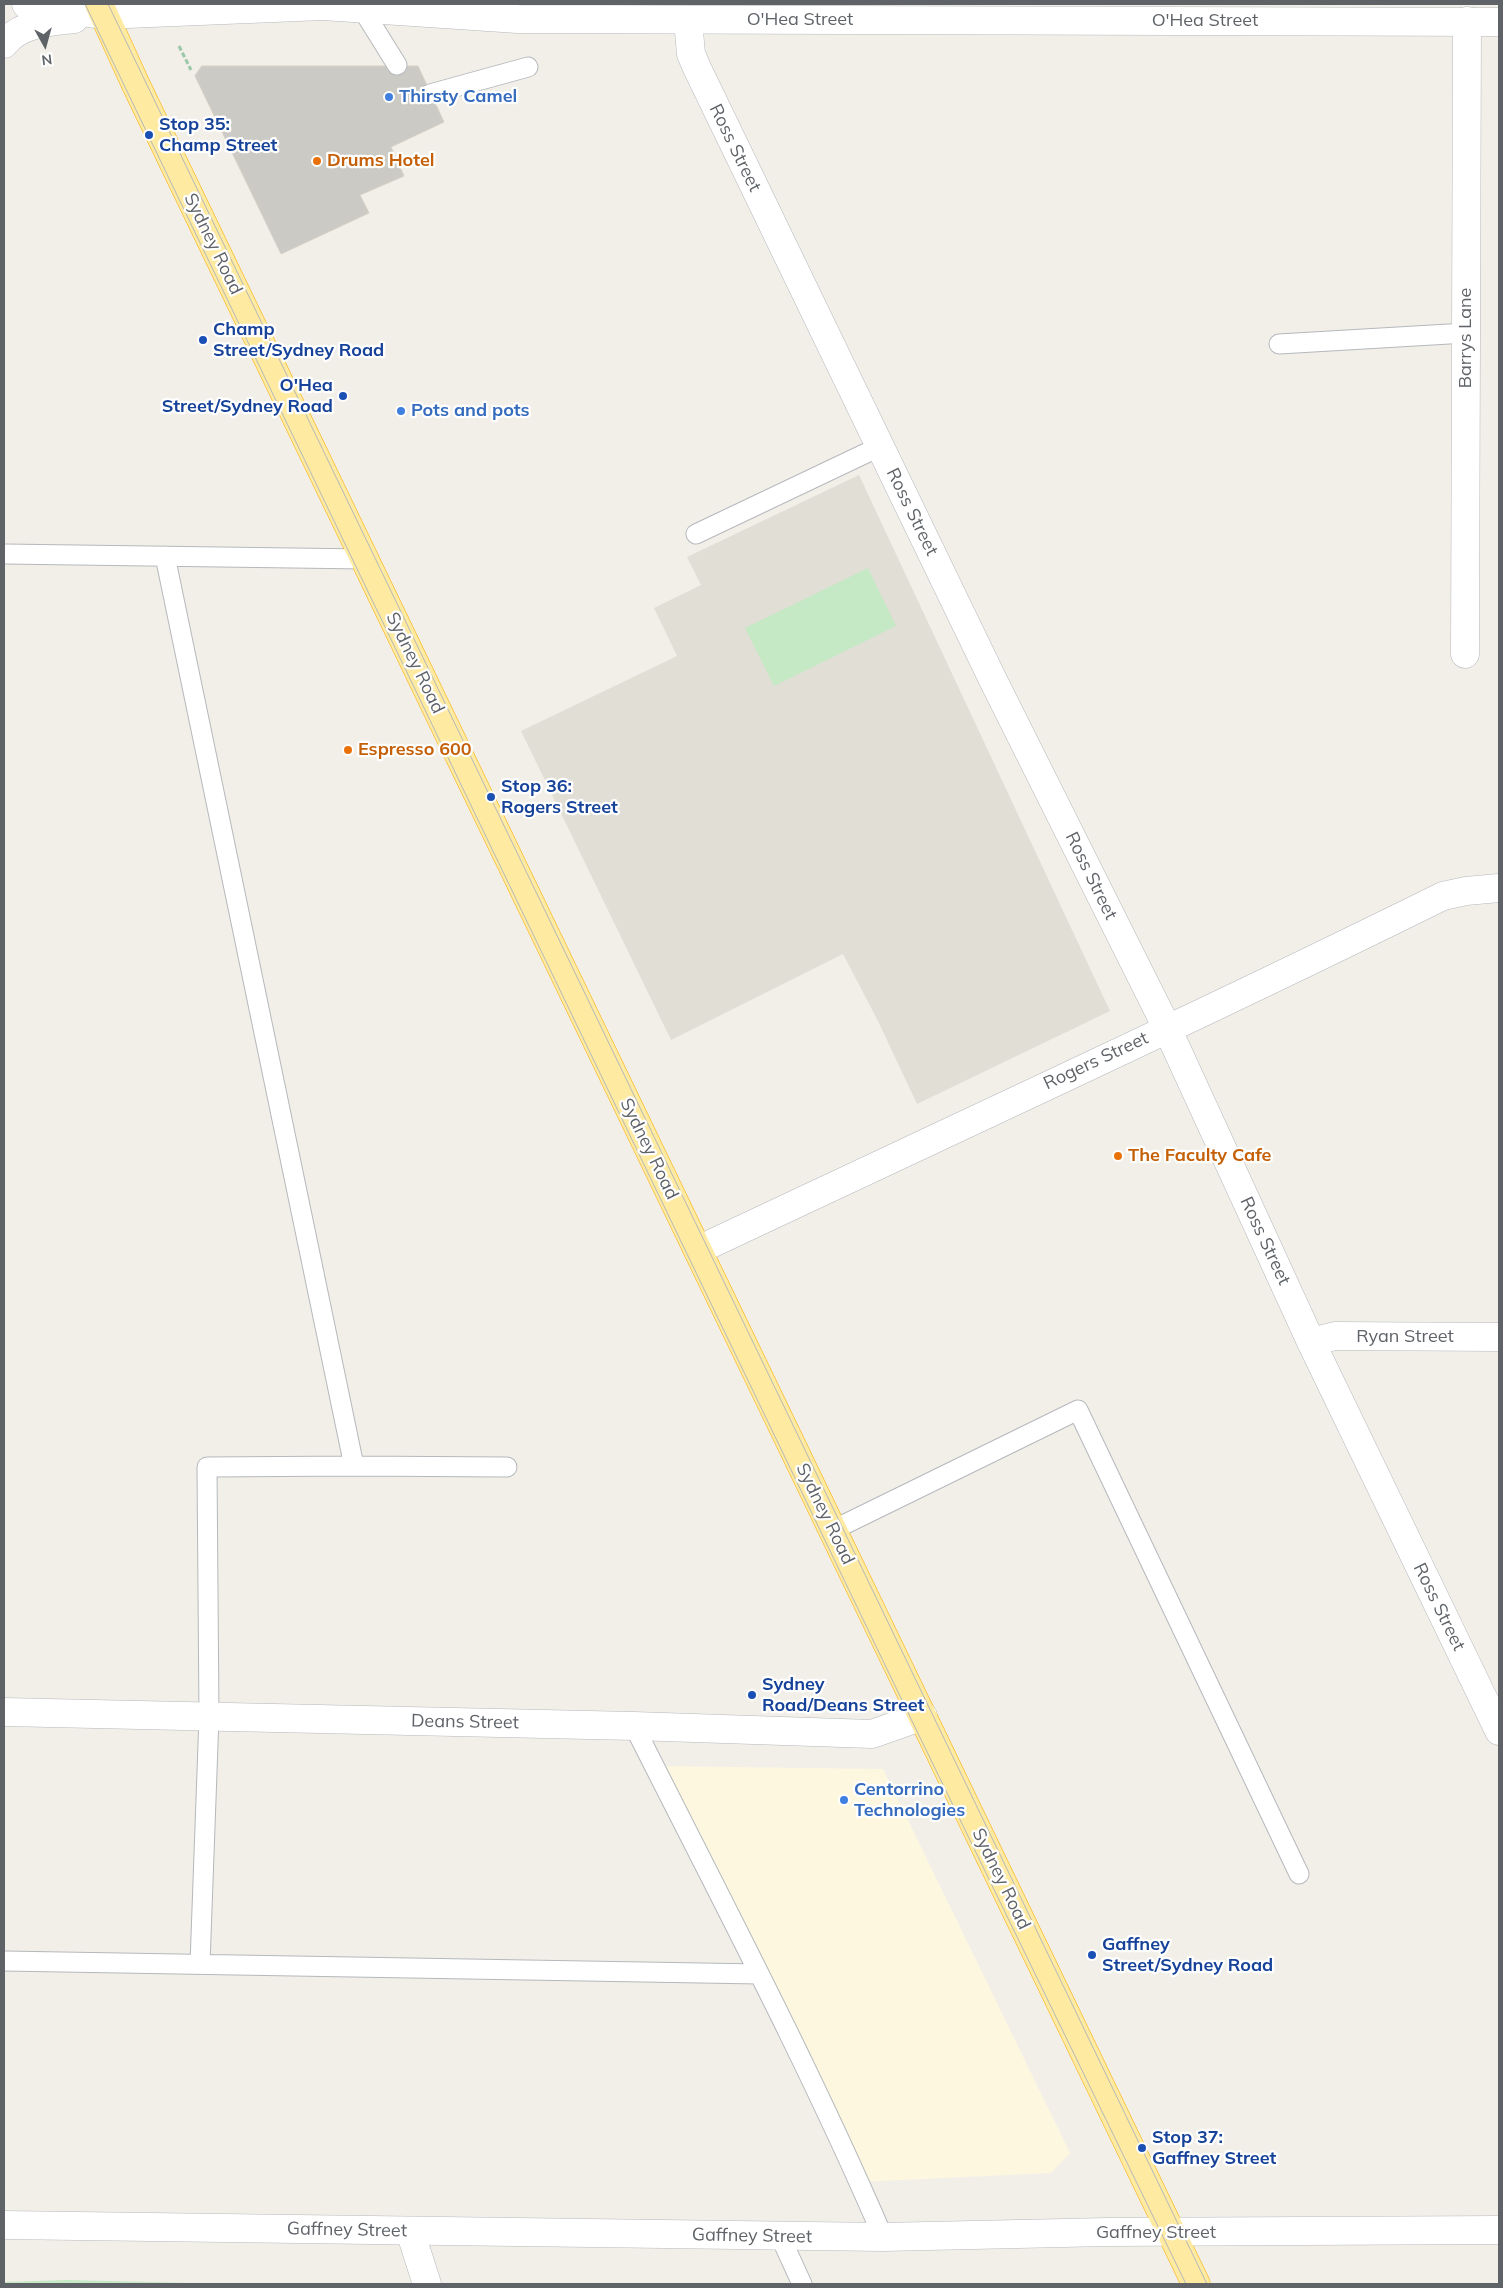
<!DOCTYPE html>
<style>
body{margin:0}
#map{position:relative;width:1503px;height:2288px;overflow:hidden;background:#f1efe8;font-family:Mulish,sans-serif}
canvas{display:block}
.frame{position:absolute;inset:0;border:5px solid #5f6368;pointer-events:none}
.north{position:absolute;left:20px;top:20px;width:50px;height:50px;-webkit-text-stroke:4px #fff;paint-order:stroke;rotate:173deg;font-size:14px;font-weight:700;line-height:20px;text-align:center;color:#5f6368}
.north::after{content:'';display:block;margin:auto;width:18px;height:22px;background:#5f6368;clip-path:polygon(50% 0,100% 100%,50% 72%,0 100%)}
</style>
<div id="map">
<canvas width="1503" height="2288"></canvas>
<div class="frame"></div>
<div class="north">N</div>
</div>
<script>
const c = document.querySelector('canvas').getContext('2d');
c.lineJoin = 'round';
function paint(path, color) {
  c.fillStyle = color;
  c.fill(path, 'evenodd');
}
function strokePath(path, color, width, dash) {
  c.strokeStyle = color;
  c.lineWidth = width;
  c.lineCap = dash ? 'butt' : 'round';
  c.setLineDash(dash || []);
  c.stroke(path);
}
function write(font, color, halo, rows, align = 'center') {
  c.font = font + ' Mulish,sans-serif';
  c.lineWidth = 4.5;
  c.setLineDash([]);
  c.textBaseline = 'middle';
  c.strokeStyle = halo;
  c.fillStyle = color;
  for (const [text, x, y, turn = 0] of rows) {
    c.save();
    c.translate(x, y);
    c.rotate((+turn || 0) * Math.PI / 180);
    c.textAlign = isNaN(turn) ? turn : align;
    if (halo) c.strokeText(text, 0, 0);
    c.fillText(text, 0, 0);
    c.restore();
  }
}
const commercial = new Path2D(`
 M654,1766l229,3 187,384 -19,20 -192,9z`);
const education = new Path2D(`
 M859,475l251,536 -193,93 -39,-83 -35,-67 -172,86 -150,-309 156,-75 -23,-48 47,-23 -14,-28z`);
const green = new Path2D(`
 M868,568l28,58 -122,60 -29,-58z
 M67,2280l170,4h-233v-2z`);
const building = new Path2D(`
 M202,66h216l26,56 -53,25 13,29 -44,19 9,18 -88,41 -86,-178z`);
const path = new Path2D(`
 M179,46l12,24`);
const service = new Path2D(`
 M361,7l36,58
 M430,94l98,-27
 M1279,344l187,-11
 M696,534l185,-88
 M4,554l361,5
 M165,556l189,910 -147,1 2,250 -9,247
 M354,1466l153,1
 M833,1530l245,-120 221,464
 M634,1726c85,169 174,337 249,511
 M4,1961l755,13
 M780,2236l22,48`);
const minor = new Path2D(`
 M688,20l3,34 6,14 296,612 174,348 144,314 188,389
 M1465,654l2,-633
 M698,1250c248,-117 498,-232 745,-354l23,-5 33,-3
 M1311,1342l24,-6 164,1
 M4,1712l630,14 238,8 51,-18
 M410,2231l17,53`);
const tertiary = new Path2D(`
 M26,4l76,11 221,-9 195,13 981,3
 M4,44c16,-21 45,-22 70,-25`);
const secondary = new Path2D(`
 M4,2225l879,12 225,-5 391,-2`);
const trunk = new Path2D(`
 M99,4l37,81 1060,2199`);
const tram = new Path2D(`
 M85,4l827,1717 274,563
 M108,4l1099,2280`);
const markers = [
 [389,97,5,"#3f7fe0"],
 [149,135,5,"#1a4fb4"],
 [317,161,5,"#e8710a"],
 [203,340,5,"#1a4fb4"],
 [343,396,5,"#1a4fb4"],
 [401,411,5,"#3f7fe0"],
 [348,750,5,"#e8710a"],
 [491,797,5,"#1a4fb4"],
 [1118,1156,5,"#e8710a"],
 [752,1695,5,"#1a4fb4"],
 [844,1800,5,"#3f7fe0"],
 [1092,1955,5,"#1a4fb4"],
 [1142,2148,5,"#1a4fb4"]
];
const streetNames = [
 ["O'Hea Street",800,20],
 ["O'Hea Street",1205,21],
 ["Ross Street",735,148,64],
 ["Sydney Road",213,244,64],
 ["Barrys Lane",1466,338,-90],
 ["Ross Street",912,512,64],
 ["Sydney Road",415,663,64],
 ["Ross Street",1091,876,64],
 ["Rogers Street",1096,1061,-25],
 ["Sydney Road",649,1149,64],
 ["Ross Street",1265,1241,65],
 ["Ryan Street",1405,1337],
 ["Sydney Road",825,1514,64],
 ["Ross Street",1439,1607,64],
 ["Deans Street",465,1722,1],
 ["Sydney Road",1001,1879,64],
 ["Gaffney Street",347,2230,1],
 ["Gaffney Street",1156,2233],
 ["Gaffney Street",752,2236,1]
];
const shopNames = [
 ["Thirsty Camel",399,97],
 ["Pots and pots",411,411],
 ["Centorrino",854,1790],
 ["Technologies",854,1811]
];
const transitNames = [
 ["Stop 35:",159,125],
 ["Champ Street",159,146],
 ["Champ",213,330],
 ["Street/Sydney Road",213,351],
 ["O'Hea",333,386,"right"],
 ["Street/Sydney Road",333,407,"right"],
 ["Stop 36:",501,787],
 ["Rogers Street",501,808],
 ["Sydney",762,1685],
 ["Road/Deans Street",762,1706],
 ["Gaffney",1102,1945],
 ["Street/Sydney Road",1102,1966],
 ["Stop 37:",1152,2138],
 ["Gaffney Street",1152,2159]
];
const foodNames = [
 ["Drums Hotel",327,161],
 ["Espresso 600",358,750],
 ["The Faculty Cafe",1128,1156]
];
paint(commercial, '#fef7e0');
paint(education, '#e1ded6');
paint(green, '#c5e8c5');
paint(building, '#cccac5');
strokePath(building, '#d6d1c6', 1);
strokePath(service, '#b5b8bc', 21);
strokePath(minor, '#b5b8bc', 29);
strokePath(tertiary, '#b5b8bc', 29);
strokePath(secondary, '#b6babf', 29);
strokePath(trunk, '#f9ab00', 29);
strokePath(path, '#9cc7a9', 3, [5, 2.5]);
strokePath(service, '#fff', 19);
strokePath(minor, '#fff', 28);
strokePath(tertiary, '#fff', 28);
strokePath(secondary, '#fff', 28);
strokePath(trunk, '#feeaa1', 28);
strokePath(tram, '#b6b7b8', 1);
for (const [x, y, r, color] of markers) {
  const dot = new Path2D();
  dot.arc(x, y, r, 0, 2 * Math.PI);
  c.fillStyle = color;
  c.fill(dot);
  strokePath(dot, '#fff', 2);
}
write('18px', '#5f6368', '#fff', streetNames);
write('bold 18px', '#366cbe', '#fff', shopNames, 'left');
write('bold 18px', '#164399', '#fff', transitNames, 'left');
write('bold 18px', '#c56008', '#fff', foodNames, 'left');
</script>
